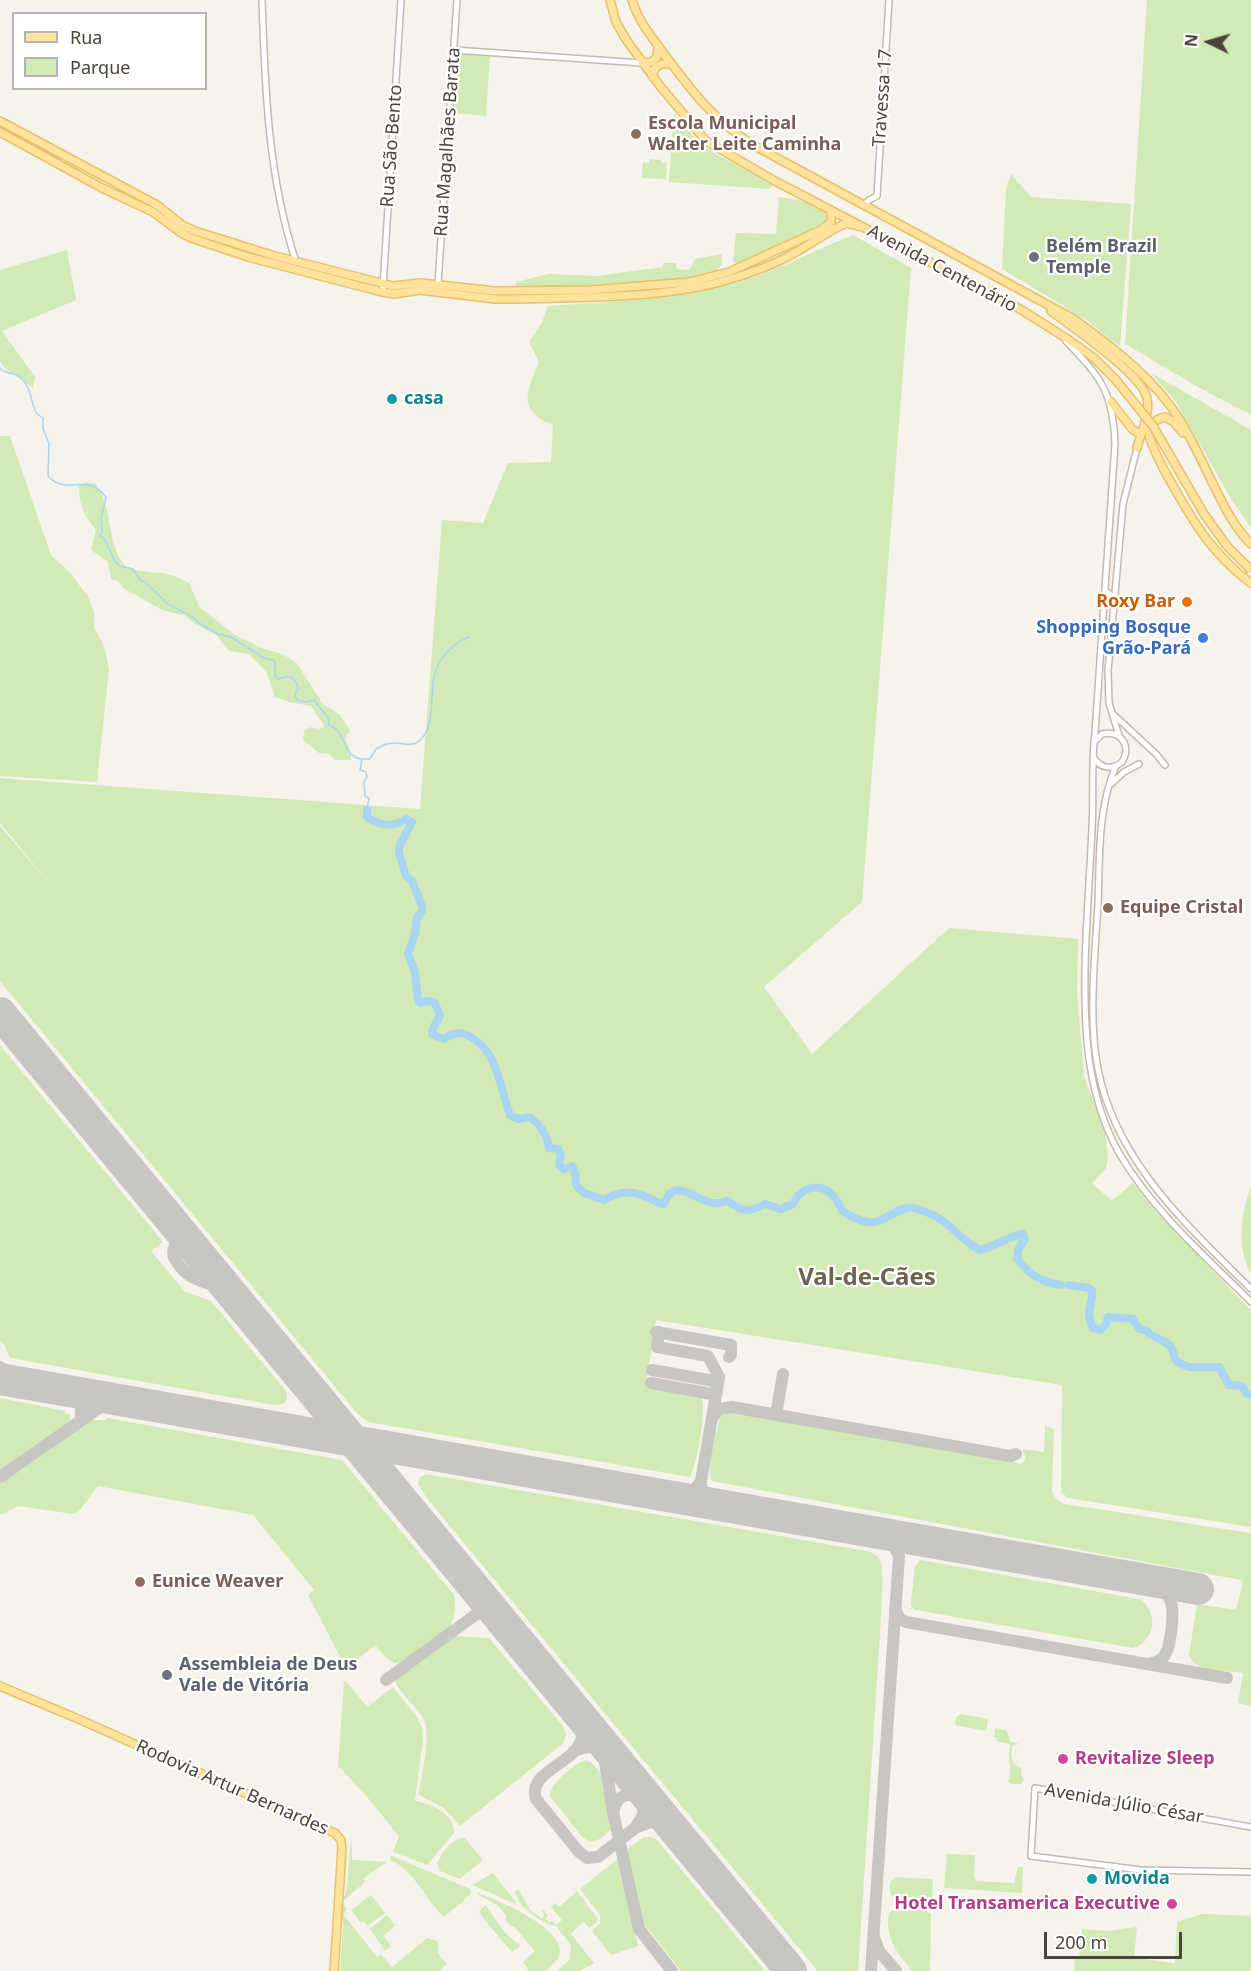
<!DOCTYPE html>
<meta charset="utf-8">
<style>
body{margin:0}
#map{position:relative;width:1251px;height:1971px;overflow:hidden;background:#f6f3ec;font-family:"Noto Sans",sans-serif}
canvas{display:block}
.legend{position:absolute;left:12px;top:12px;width:195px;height:78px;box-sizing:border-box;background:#fff;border:2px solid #b7b4b0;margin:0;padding:8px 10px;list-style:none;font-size:18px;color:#4b4439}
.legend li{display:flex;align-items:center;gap:12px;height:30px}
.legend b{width:30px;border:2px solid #b7b4b0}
.north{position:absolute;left:1179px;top:12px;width:60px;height:60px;-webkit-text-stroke:4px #fff;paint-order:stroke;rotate:275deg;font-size:16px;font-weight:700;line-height:24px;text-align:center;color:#4b4439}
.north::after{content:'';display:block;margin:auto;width:21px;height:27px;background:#4b4439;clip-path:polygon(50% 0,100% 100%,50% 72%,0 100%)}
.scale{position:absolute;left:1044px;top:1932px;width:138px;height:27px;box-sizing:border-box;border:3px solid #4b4439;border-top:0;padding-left:8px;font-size:18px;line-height:21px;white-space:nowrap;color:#4b4439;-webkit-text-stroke:4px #fff;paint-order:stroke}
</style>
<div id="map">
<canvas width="1251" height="1971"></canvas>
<ul class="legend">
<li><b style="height:8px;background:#ffe39c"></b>Rua</li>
<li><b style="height:16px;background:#d2eab5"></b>Parque</li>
</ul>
<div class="north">N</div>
<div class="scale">200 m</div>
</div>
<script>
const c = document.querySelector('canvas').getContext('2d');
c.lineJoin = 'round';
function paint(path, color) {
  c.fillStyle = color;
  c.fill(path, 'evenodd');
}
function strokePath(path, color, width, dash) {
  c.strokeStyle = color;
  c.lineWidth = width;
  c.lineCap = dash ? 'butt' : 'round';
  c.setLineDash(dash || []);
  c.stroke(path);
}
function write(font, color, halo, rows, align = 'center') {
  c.font = font + ' "Noto Sans",sans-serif';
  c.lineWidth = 4.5;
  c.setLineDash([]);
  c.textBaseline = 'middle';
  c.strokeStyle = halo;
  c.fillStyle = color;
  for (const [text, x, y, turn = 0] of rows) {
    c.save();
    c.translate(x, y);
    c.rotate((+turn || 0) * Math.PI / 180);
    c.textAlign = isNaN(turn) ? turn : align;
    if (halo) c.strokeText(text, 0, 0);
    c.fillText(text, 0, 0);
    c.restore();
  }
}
const green = new Path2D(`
 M1147,0h104v415l-53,-28 -73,-43z
 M457,54l33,2 -4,60 -33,-3z
 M674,113l26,31 19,12 53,27v4l-3,2 -100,-7z
 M650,159l11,1v3h6l-1,16 -24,-1 1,-16 6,1z
 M1011,174l20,23 100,7 -11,143 -35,-28 -83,-50 4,-80z
 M779,197c19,2 34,6 50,18l-1,10 -87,40 -8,-3 3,-29 40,1z
 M853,235l58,33 -49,634 -98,85 48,67 137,-126 129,11 -1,55 7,83 21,54 3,27 -2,11 -14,14 20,18 21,-18 27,33 91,94v217l-183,-29 -7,-6 1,-107 -406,-65 -10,64c12,3 45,6 54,12 9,6 -4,73 -10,81l-322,-55 -12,-10 -356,-431v-155l51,59 -51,-62v-45l420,31 22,-289 41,3 25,-60 43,-1 2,-37c-37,-15 -26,-34 -14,-63l-10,-20 13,-20 6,-16c59,-4 124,-6 182,-21 42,-11 82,-34 123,-50z
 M67,250l9,50 -74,31 33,46 -2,11 -28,-20 -5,-6v-92z
 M722,254v9l-6,10 -13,5 -54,8 -134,6 1,-10 33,-8 49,2 64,-9 2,-4h12l1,6 12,1 6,-11z
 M1151,373l100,57v98l-21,-31 -54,-95z
 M0,436h10l41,119 20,19 18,24 5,14v16l10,18 5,23 -12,113 -97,-6z
 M86,482l10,2c4,8 9,17 11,26 4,16 6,57 28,60 25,4 30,0 54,13l10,23 34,28 31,15 18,5 14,8 27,42 17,11 10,15 -5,8 6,15v7h-17l-4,-6 -11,-1 -16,-13 1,-9 7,-4 7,2 7,-2 -14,-21 -22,-4 -14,-5 -9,-26 -17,-17 -20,-3 -14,-17 -20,-10 -9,-8 -24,-6 -39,-22 -5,-7 -7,-2 -3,-17 -17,-12 5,-20c-12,-15 -17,-24 -17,-44z
 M0,1045l163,197 -12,9 33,40 27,10 75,90 1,8 -4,5 -9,1 -264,-47 -5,-12 -5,-6z
 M1251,1186v88c-15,-28 -10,-59 0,-88z
 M0,1398l65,13v2l5,2v7l-70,49z
 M726,1411l287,50 6,3 4,-1 3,-6 -3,-5v-3l21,3 1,-26 9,3 -2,61c2,7 5,11 12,14 63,9 125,20 187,29v173l-13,-3 5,-30c-16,-3 -48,0 -54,-18l8,-51 39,6 7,-27 -2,-3 -529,-99c-7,-16 6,-49 8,-67z
 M107,1418l235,42 112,135c3,8 0,28 -6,36 -6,8 -42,33 -52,32 -8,-1 -16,-13 -21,-18l-24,20 -6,1 -37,-71 6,-5 -61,-75 -155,-29 -19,25 -6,3 -55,-8 -18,9v-34l88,-61h18z
 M426,1474l434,76c6,1 14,2 18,7 8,9 3,48 3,61l-23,353h-40l-392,-474 -8,-13 2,-7z
 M920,1560l219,39c20,12 17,42 -6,49l-218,-38 -4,-4v-4l4,-36z
 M455,1636l34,2 73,87 4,10 -2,7 -8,7 -96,77 -16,-18 -25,-13c2,-21 14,-62 3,-79 -8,-12 -20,-21 -27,-34v-2z
 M344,1681h2l21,26 26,-20 23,29 6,11 1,13 -8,61c16,2 41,14 39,32l-27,32 -34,-13 6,-16 -36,-44 -25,-26z
 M961,1714l27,5 -2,12 -31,-6 1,-8z
 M995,1728l11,2 3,6 1,6 10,2 -7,1 -2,10 2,8 8,5 1,9 2,2 -3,5h-10l-3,-2c5,-14 -1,-23 2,-38l-14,-3 1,-3 -3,-1z
 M586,1760l7,4 7,9 12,56 -12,10 -9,3 -8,-4 -33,-42c0,-13 25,-33 36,-36z
 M351,1831l1,29 36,2 -6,3 -19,14 2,3 -23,20 5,8 -4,4 34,43 4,-3 11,13 35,-29 11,3v12l9,11 -8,7h-99l3,-47 -2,-20 6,-15z
 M645,1837h6l5,2 109,132h-84l-38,-48 -16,-71 2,-5z
 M463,1838h2l18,22 -23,19 -20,-8 -3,-7c4,-11 14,-24 26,-26z
 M947,1854l28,1 -1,22 2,4 38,2 4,-16h5l-1,26 -78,-5z
 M390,1855l80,34 1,5 -27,23c-17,-15 -32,-50 -53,-56z
 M619,1858l19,88 -27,9 -19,-24 8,-8v-8l-20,-26z
 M493,1873l23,29v2l-44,-19z
 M895,1877l38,2 -1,21 -39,-3c-5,-6 -5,-15 2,-20z
 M519,1890l11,20 13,9 1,-5 -3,-4 2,-1 5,7 -3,2 4,5 3,-2 4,4 6,-5 -11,-13 4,-4 4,4 18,-16 21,28 -2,4 -7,5 -5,-6 -13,12 23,29 -14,8h-23l13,-12 1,-14 -15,-19 -8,-2 -3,-3 -1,1c-13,-8 -26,-15 -29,-31z
 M478,1893c20,7 84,34 82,59 -1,8 -9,13 -14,19h-19l1,-2 -5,-7 12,-11 -21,-25h-4l-5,-7 1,-4 -9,-10 -20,-11z
 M371,1895l14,18 -17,13 -5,-5 -2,2 -10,-13z
 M486,1905c8,12 16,28 30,37l-2,5 3,-5 3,4 -8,6 -29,-34 -4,-7z
 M899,1908l23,1 9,5 -1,57h-18c-13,-16 -24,-28 -24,-50 0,-9 3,-11 11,-13z
 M1202,1914l49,2v55h-177l1,-13 4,-1 3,-28 25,2 30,-4 -3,31 41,5 2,-41z
 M387,1915l8,11 -12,10 8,10 -6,5 -15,-22z`);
const stream = new Path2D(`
 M0,368c6,7 14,4 21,10 11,10 9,24 16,36l6,4v10l6,16 -1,32c19,21 37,-5 58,21l-5,21 1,15 -2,2v2l4,1 10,22 6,6 13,3 8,12h3l24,23 25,13 6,6 19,11 13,3 33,21 9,2 2,2v14l3,3c10,-4 18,-4 20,10l-3,5 2,6 10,2 6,-2 2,1 13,17 1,7c18,6 13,32 33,34l-2,11 6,2 1,5 -3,5 1,14 4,2 -2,12
 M363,759h7l6,-10c5,-3 11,-6 17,-6 8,-1 15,4 23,0 21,-11 13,-51 19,-70 4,-16 19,-30 34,-36`);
const river = new Path2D(`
 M367,810v7c13,9 25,11 39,2l6,3 -13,25v6l7,23 6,5 10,25v5l-5,6 -2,17 -7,20 7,18 3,29 3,2 4,-2 9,1 6,13c-3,8 -7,9 -8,19l12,5c11,-8 18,-8 30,0 25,17 26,50 36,76l8,4 12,-2c11,9 17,17 19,31l9,1 3,6 -2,10 4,4 9,-3 3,6 1,13 8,8 20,7c13,-8 28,-10 42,-3 7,2 11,7 18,7 11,-29 30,-4 49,-1 5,1 10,-1 15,-2 15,11 20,12 37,3l16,5 12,-5c9,-19 30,-23 43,-5 3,4 4,9 7,12 6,5 18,10 25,11 15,2 26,-12 39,-14 6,-1 12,1 17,3 27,10 34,28 56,39 16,-4 27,-14 43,-16l2,5 -7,11 -1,9c13,16 24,23 44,26
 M1069,1285l20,3 3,3c1,18 -8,17 1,37l8,2 5,-6 2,-7 25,2 6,10 7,1c7,9 19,9 25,17 2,3 3,10 5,14l12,6h31l10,18 13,1 4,7 5,2`);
const taxiway = new Path2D(`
 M241,1304l-31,-37 -7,-23c-15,-12 -38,0 -27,17 16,24 30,18 52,31 10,6 17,20 25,29
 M656,1332l75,13v10l-2,2
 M659,1332l-2,15 51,9 11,21 -18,104c0,12 5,17 16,22
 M0,1367l5,8 10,6
 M652,1370l62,11 3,4v8
 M0,1381l73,11 8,13v15
 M651,1383l61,11 3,6
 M771,1414l4,-2 2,-3 6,-35
 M712,1418l7,-9 13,-2 278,49 6,-2
 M0,1477l106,-74 16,-2 29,4
 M680,1498l13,-6 8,-11
 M895,1608l4,10 7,4 321,56
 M1148,1664c5,-1 10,-2 13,-5 8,-6 8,-17 10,-26 3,-22 4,-41 -19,-52
 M386,1680l103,-75
 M581,1717c1,7 2,16 0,24 -8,23 -54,31 -45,58l43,53 8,6 11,-1 37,-29 7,-11 5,-20
 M598,1736l4,8 11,68 26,117 33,42
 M574,1751c13,-6 28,-6 39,4
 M614,1810c2,-17 18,-17 32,-15
 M635,1828l16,-6 20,4
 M874,1937l5,14 17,20
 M871,1971l28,-415 -6,-12 -10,-11`);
const runway = new Path2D(`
 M0,1013l791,958
 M0,1379l1198,210`);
const minor = new Path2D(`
 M262,0c3,89 6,177 34,262
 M454,50l188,13
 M864,205l5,-5 8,-4 12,-196
 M438,284l19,-284
 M383,287l18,-287
 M1066,341c35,37 47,50 49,103l-20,289c-4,31 -1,63 -3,95 -2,46 -6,93 -7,140 -1,64 2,127 34,185 34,58 85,102 132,149
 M1104,595l3,-3 3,2v10
 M1114,715l42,39 9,11
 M1119,736l-10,-33 -1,-32 15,-167 14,-56
 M1094,758c7,11 18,12 28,4 10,-16 -1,-32 -20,-28l-8,8
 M1116,766c-19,43 -16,93 -18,139 -3,50 -10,115 0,164 18,93 89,156 153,220
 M1111,784l13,-12 15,-8
 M1251,1827l-216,-39 -4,68 110,14 110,2`);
const major = new Path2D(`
 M610,0l6,22 11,19 33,45 46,55 69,40 245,128 49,31 25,18
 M632,0c6,20 18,35 30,51 29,39 51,70 93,95l319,173c39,29 80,59 106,101 12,20 22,41 32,62 11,22 21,44 39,62
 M642,63l9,-1 6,-5 1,-10
 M653,77c0,-12 8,-14 18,-13
 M0,121l157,84 25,20 13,6 80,25 118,30 28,-3 74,8 95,-1 100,-8 39,-10 94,-43 8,-7v-11
 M0,132l102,56 51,24 27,20 11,6 57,19 134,35 12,2 26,-4 75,9h19c68,-2 152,0 217,-20 20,-6 41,-14 60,-24 18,-10 36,-23 55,-32l16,4
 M1051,311c21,16 91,63 96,87 3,17 -6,34 -10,50
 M1111,402l22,28 8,4
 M1183,433l-9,-11 -9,-5c-8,2 -15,6 -16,14 -2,16 47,95 59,110 13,16 27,31 43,42
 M0,1686l76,32 259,115 6,7 1,9 -8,122`);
const majorBridge = new Path2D(`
 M1094,358l21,21 38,47 51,88 23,32 24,24`);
const markers = [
 [636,134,6,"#8d6e63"],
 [1034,257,6,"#6b7280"],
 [392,399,6,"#0f9aa8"],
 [1187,602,6,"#e8710a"],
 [1203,638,6,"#3f7fe0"],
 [1108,908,6,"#8d6e63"],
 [140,1582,6,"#8d6e63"],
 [167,1675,6,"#6b7280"],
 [1063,1759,6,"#d1479c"],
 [1092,1879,6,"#0f9aa8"],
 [1172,1904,6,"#d1479c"]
];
const streetNames = [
 ["Travessa 17",883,98,-86],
 ["Rua Magalhães Barata",448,142,-86],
 ["Rua São Bento",392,146,-86],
 ["Avenida Centenário",942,269,28],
 ["Rodovia Artur Bernardes",232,1788,24],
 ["Avenida Júlio César",1124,1804,10]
];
const educationNames = [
 ["Escola Municipal",648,124],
 ["Walter Leite Caminha",648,145],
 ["Equipe Cristal",1120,908],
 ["Eunice Weaver",152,1582]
];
const worshipNames = [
 ["Belém Brazil",1046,247],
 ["Temple",1046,268],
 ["Assembleia de Deus",179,1665],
 ["Vale de Vitória",179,1686]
];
const cultureNames = [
 ["casa",404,399],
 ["Movida",1104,1879]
];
const foodNames = [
 ["Roxy Bar",1175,602]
];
const shopNames = [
 ["Shopping Bosque",1191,628],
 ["Grão-Pará",1191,649]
];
const hotelNames = [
 ["Revitalize Sleep",1075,1759],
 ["Hotel Transamerica Executive",1160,1904,"right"]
];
const districtNames = [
 ["Val-de-Cães",867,1278]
];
paint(green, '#d2eab5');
strokePath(stream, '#a9d4f2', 1.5);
strokePath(river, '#a9d4f2', 8);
strokePath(taxiway, '#c8c6c3', 12);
strokePath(runway, '#c8c6c3', 32);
strokePath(minor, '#c2bbae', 8);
strokePath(major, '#e6c16a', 10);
strokePath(minor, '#fff', 5);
strokePath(major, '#ffe39c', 7);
strokePath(majorBridge, '#e6c16a', 10, []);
strokePath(majorBridge, '#ffe39c', 7);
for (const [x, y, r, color] of markers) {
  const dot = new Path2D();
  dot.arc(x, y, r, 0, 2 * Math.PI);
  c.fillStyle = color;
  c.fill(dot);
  strokePath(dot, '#fff', 2);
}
write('18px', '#4b4439', '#fff', streetNames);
write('bold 18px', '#785e54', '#fff', educationNames, 'left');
write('bold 18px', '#5b616d', '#fff', worshipNames, 'left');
write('bold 18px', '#0d838f', '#fff', cultureNames, 'left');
write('bold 18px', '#c56008', '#fff', foodNames, 'right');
write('bold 18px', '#366cbe', '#fff', shopNames, 'right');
write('bold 18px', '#b23c85', '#fff', hotelNames, 'left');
write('bold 24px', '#6e6250', '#fff', districtNames);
</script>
